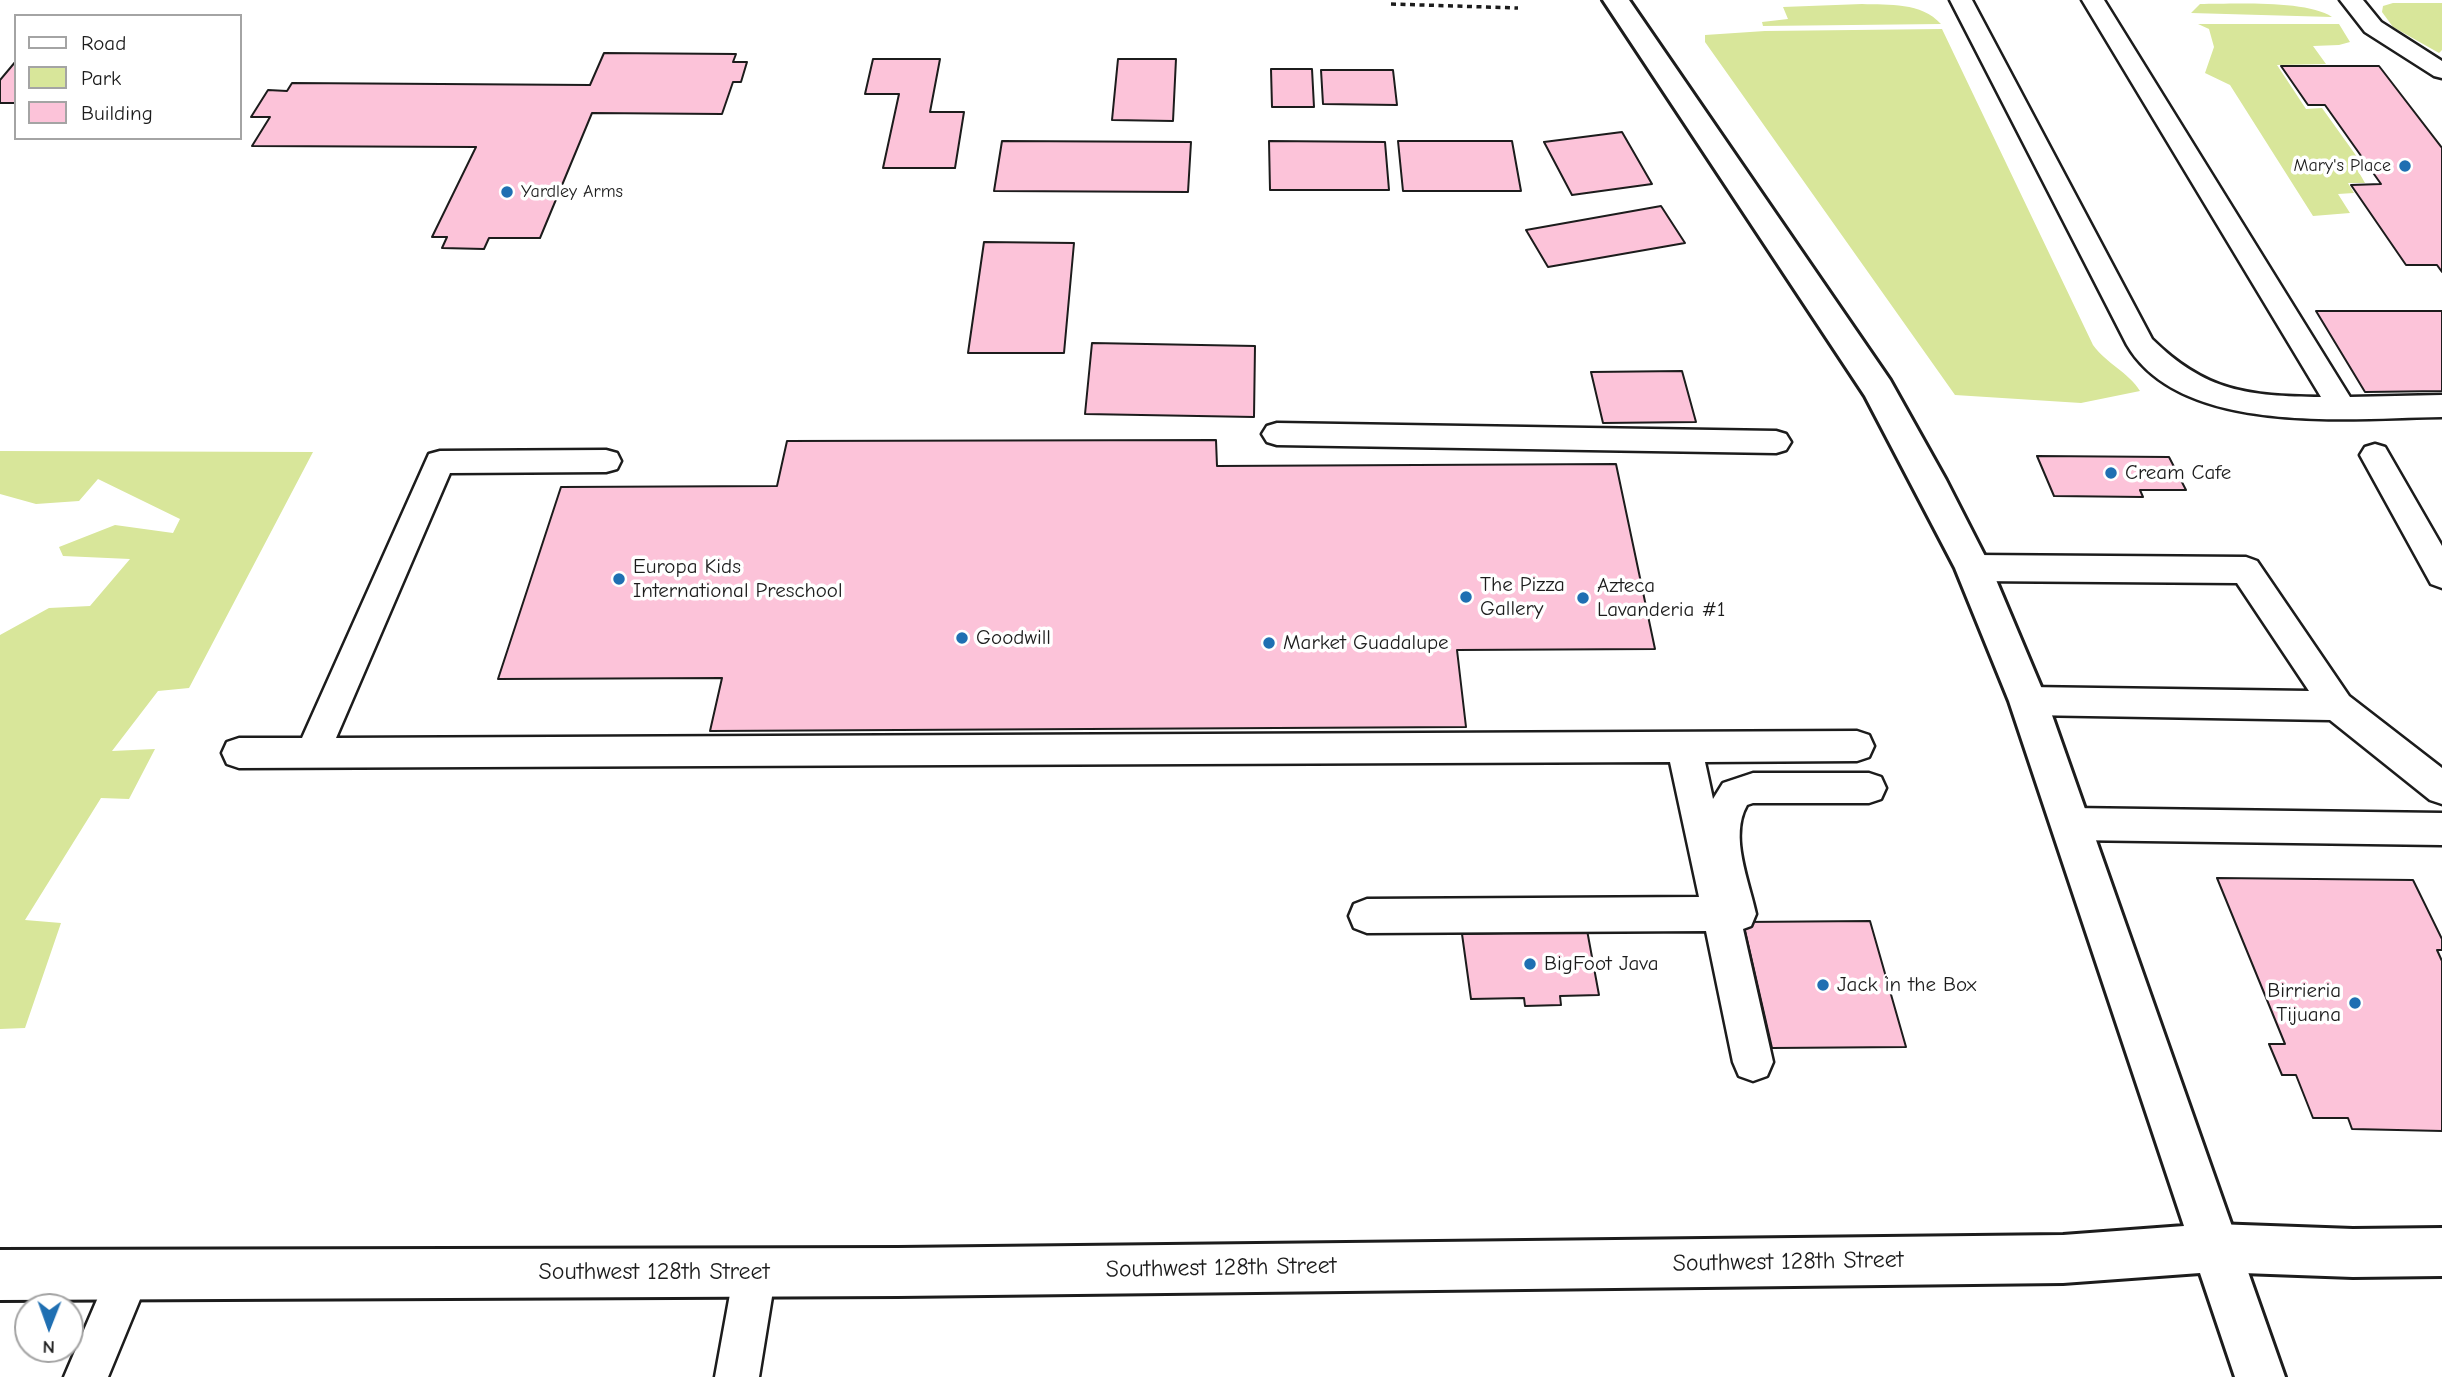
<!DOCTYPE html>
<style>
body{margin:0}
#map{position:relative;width:2442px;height:1377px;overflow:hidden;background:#fff;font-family:"Comic Neue",sans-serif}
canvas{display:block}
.legend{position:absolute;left:14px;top:14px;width:228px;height:126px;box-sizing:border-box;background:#fff;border:2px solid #a4a4a4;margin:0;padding:9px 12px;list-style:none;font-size:21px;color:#1c1c1c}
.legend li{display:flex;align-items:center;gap:14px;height:35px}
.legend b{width:35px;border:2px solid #a4a4a4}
.north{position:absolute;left:14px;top:1293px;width:70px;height:70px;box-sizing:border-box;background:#fff;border:2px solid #a4a4a4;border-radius:50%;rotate:181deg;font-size:19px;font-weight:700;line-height:28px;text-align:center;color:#1c1c1c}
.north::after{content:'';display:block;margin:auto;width:24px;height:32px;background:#1f6fb2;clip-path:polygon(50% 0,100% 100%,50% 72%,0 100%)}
</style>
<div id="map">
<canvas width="2442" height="1377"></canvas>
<ul class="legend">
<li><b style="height:9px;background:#fff"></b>Road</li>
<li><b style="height:19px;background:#d8e69a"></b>Park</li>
<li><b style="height:19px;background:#fcc3d9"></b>Building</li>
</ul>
<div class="north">N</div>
</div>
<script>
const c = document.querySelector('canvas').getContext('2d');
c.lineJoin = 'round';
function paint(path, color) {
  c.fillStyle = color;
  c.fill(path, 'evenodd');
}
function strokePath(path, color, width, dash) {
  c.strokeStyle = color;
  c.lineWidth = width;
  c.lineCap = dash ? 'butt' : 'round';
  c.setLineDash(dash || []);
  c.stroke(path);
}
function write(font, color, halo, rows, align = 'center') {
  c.font = font + ' "Comic Neue",sans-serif';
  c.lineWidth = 7;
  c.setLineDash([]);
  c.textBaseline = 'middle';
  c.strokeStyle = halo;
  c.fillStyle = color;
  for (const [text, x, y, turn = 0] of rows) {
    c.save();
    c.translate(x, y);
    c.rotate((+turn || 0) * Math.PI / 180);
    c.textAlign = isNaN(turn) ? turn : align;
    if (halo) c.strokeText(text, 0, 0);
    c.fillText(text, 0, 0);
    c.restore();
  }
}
const green = new Path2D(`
 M2393,3h49v47l-3,3 -46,-26 -11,-15 1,-6z
 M1862,4c27,1 59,-2 79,20l-178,2 -1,-4 26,-3 -5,-12z
 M2200,4c33,0 107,-4 132,13l-141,-4z
 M2198,24h141l11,18 -11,3 -26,1 13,18 -49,1 29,44 16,-1 43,60 -8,1 8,14h-17l6,10 -16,1 12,19 -37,3 -83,-131 -25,-12 9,-26 -5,-18z
 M1942,29l151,316c14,19 35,27 47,46l-59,12 -126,-8 -250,-353v-7l60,-4z
 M0,451l313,1 -124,236 -31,3 -46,60 43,-2 -26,50 -28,-1 -76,122 36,3 -36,105 -25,1v-394l49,-27 41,-2 40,-47 -67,-3 -4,-9 56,-22 58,8 7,-14 -82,-40 -19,22 -43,3 -36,-10z`);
const building = new Path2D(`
 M604,53l132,1 -3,8h14l-6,20h-8l-11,32 -130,-1 -52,125h-51l-5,11 -42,-1 5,-11h-15l44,-90 -224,-1 18,-29h-19l17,-27 19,1 5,-8 298,2z
 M873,59h67l-10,53h34l-9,56h-72l16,-74h-34z
 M1118,59h58l-3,62 -61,-1z
 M16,61v42h-16v-23z
 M2281,66h98l63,82v124l-5,-7h-31l-55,-80 30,-1 -56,-79h-17z
 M1271,69h41l2,38h-42z
 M1321,70h72l4,35 -74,-1z
 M1622,132l30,52 -80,11 -28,-53z
 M1002,141l189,1 -3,50 -194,-1z
 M1269,141l116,1 4,48h-119z
 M1398,141h114l9,50h-118z
 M1661,206l24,37 -137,24 -22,-37z
 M984,242l90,1 -10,110h-96z
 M2316,311h126v80l-77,1z
 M1092,343l163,3 -1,71 -169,-3z
 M1682,371l14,51 -93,1 -12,-51z
 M1216,440l1,26 399,-2 39,185 -198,1 9,77 -756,4 12,-53 -224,1 63,-192 216,-1 10,-45z
 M2037,456l132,1 17,33h-46l3,7 -89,-1z
 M2217,878l196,2 29,59v11h-5l5,11v170l-90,-2 -4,-11h-35l-17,-43h-14l-13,-31h16z
 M1503,921l84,9 12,65 -39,1 1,9 -36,1 -1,-8 -53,1 -9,-65 42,-1z
 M1870,921l36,126 -134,1 -29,-126z`);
const path = new Path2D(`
 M1391,4l127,4`);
const service = new Path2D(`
 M1950,0h22l180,339c54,53 96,57 169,58l-239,-397h22l246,397 92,-2v22c-90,1 -261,20 -315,-72z
 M2340,0h23l18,22 61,39v17l-8,-2 -69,-44z
 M1277,423l499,8 10,3 5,8 -5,8 -10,3 -499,-8 -10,-3 -5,-8 5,-8z
 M2375,444l10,3 57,99v42l-11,-4 -71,-129 5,-8z
 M606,450l11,3 4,8 -4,8 -11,3 -156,1 -114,265 1521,-7 12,4 5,11 -5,11 -12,4 -152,1 8,37 10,-16 30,-10h116l12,4 5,11 -5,11 -12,4h-116l-6,2c-18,31 2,76 9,109l-5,12 -8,3 30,133 -6,14 -14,5 -14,-5 -6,-14 -27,-131 -339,2 -13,-5 -5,-12 5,-12 13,-5 332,-2 -29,-135 -1431,6 -12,-4 -5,-11 5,-11 12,-4h63l127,-284 11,-3z
 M1973,555l273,2 11,4 92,135 93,72v36l-12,-4 -100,-80 -302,-5 -12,-4 -5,-10 5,-10 12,-4 281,4 -72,-108 -264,-2 -11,-4 -5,-9 5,-9z
 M2071,808l371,5v32l-371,-5 -12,-5 -6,-11 6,-11z
 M755,1251l15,6 6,15 -17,105h-44l19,-105 6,-15z
 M129,1254l15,6 6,15 -42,102h-44l50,-117z`);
const minor = new Path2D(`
 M2215,1224l138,5 89,-1v48l-89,1 -138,-5 -17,-7 -7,-17 7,-17z`);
const secondary = new Path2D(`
 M1603,0h26l261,380 56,100 45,88 56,133 238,676h-50l-35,-104 -137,10 -1165,13 -898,4v-50l898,-2 1165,-13 121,-9 -175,-525 -54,-133 -90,-172z`);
const markers = [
 [2405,166,7,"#1f6fb2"],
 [507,192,7,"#1f6fb2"],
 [2111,473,7,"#1f6fb2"],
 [619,579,7,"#1f6fb2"],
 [1466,597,7,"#1f6fb2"],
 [1583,598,7,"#1f6fb2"],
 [962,638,7,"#1f6fb2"],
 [1269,643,7,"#1f6fb2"],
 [1530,964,7,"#1f6fb2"],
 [1823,985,7,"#1f6fb2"],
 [2355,1003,7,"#1f6fb2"]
];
const farPoinames = [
 ["Mary's Place",2391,166],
 ["Yardley Arms",521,192,"left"]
];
const poiNames = [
 ["Cream Cafe",2125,473],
 ["Europa Kids",633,567],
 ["International Preschool",633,591],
 ["The Pizza",1480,585],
 ["Gallery",1480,609],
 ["Azteca",1597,586],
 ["Lavanderia #1",1597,610],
 ["Goodwill",976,638],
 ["Market Guadalupe",1283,643],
 ["BigFoot Java",1544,964],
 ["Jack in the Box",1837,985],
 ["Birrieria",2341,991,"right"],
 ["Tijuana",2341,1015,"right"]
];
const nearStreetnames = [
 ["Southwest 128th Street",1788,1262,-1],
 ["Southwest 128th Street",1221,1268,-1],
 ["Southwest 128th Street",654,1272]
];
paint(green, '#d8e69a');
paint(building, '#fcc3d9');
strokePath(building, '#1c1c1c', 2);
strokePath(service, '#1c1c1c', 5);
strokePath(minor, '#1c1c1c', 6);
strokePath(secondary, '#1c1c1c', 6);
strokePath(path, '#1c1c1c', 3.5, [5, 4.5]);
paint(service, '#fff');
paint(minor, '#fff');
paint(secondary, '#fff');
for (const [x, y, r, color] of markers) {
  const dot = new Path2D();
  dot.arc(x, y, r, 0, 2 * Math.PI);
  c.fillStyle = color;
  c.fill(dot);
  strokePath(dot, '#fff', 2.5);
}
write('18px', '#1c1c1c', '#fff', farPoinames, 'right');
write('21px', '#1c1c1c', '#fff', poiNames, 'left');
write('24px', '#1c1c1c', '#fff', nearStreetnames);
</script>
